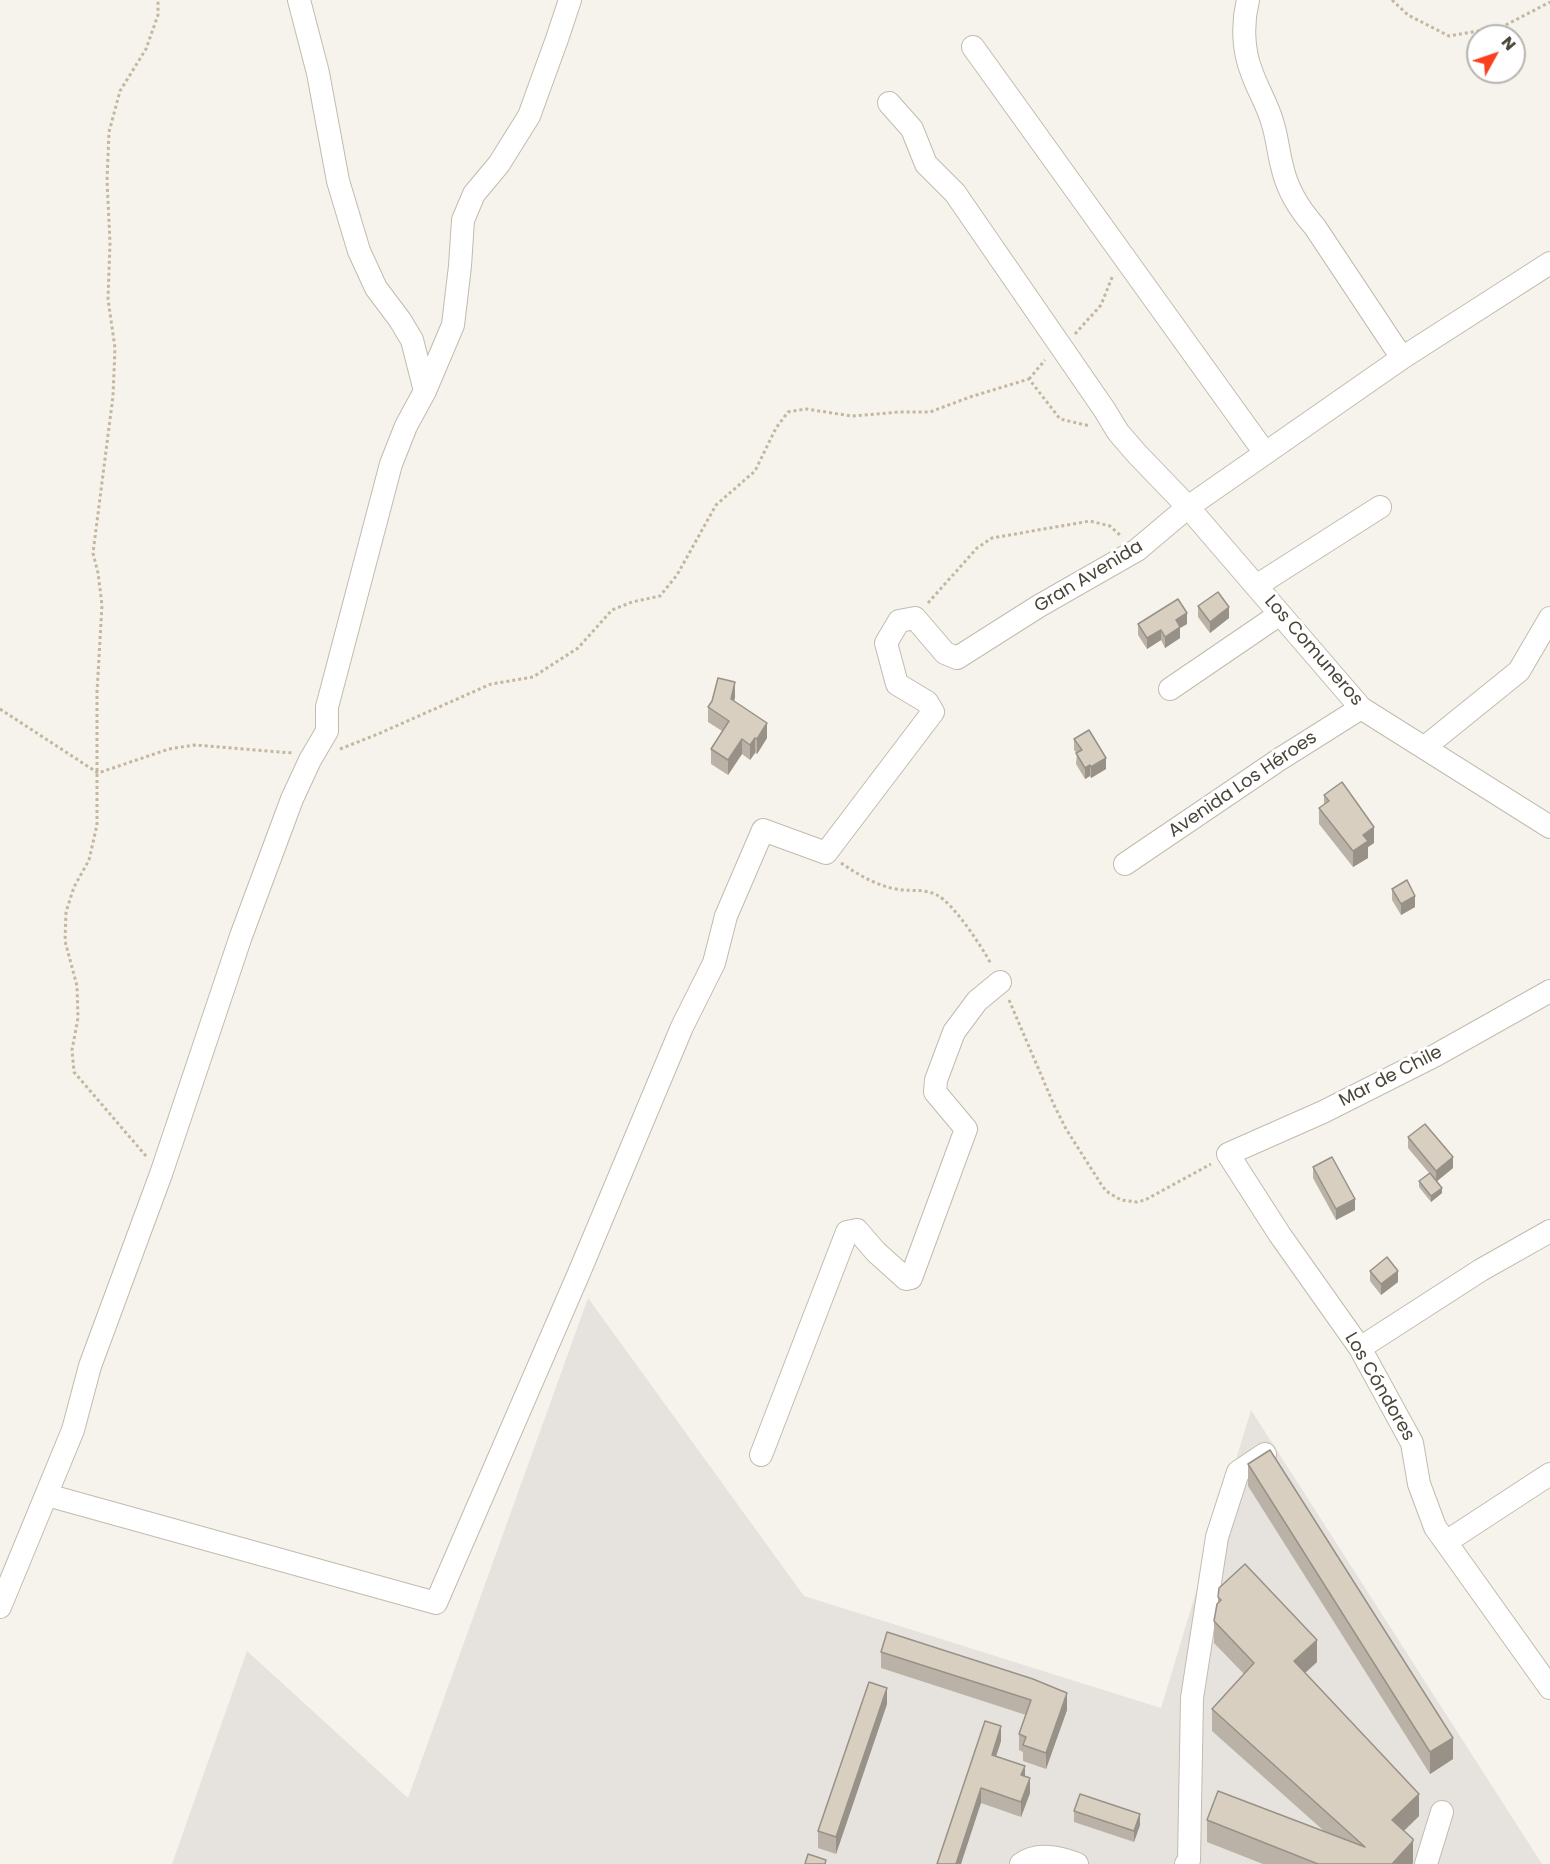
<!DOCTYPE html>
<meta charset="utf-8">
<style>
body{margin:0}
#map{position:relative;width:1550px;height:1864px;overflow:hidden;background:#f6f3ec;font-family:Poppins,sans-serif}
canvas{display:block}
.north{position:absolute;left:1466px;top:24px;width:60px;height:60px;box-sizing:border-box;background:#fff;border:2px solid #b7b4b0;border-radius:50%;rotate:50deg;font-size:16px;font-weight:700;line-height:24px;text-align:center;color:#4b4439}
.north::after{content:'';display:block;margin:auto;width:21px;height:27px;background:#fc3f1d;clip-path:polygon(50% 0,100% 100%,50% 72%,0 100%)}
</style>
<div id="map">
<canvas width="1550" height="1864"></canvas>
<div class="north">N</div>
</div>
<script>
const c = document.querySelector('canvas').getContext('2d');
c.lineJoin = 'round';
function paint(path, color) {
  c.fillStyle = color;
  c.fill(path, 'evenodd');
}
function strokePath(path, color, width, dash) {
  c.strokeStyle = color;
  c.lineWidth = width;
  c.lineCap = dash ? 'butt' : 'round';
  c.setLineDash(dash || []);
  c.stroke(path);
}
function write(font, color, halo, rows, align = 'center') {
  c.font = font + ' Poppins,sans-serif';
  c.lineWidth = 6;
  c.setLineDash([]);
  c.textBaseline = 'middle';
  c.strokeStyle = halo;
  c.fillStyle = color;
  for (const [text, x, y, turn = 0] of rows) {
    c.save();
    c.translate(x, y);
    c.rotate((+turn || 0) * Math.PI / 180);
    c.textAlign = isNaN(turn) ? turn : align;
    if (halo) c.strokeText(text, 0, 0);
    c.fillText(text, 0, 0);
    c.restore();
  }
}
const industrial = new Path2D(`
 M588,1298l216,298 357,112 90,-298 291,454h-1370l75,-213 161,147z`);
const path = new Path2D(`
 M1392,0l16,15 41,21 53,-9 48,-25
 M1075,334l26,-29 12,-30
 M1029,379l16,-19
 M928,603l49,-55 15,-10 98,-17 20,5 12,11
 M0,709l98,64 71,-24 25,-4 99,8
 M340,749l38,-15 113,-50 42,-7 45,-29 34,-38 20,-8 28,-6 17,-21 39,-70 39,-34 21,-43 12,-16 18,-3 46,7 47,-4h31l40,-15 59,-18 31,40 30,7
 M841,863c18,12 34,22 55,26 14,3 27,-1 41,6 17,9 45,52 54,69
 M1009,1000l45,105 12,24 35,55 5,7 15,9 16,2 8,-2 66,-36
 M146,1156l-72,-84 -2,-22 6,-32 -1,-32 -12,-45 1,-29 8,-25 15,-27 8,-35v-133l5,-87 -4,-32 -5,-20 20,-157 2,-48 -7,-49 2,-56 -3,-63 2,-48 11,-41 26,-42 12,-34v-15`);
const minor = new Path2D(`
 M299,0l19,73 20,108 21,70 17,37 24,32 12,20 13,51
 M1248,0c-6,24 -5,51 4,73 6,17 15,31 20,48 5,15 6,30 10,45 5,24 17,43 33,61l87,131
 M973,47l292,406
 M889,103l23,26 14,35 29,29 149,216 14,23 19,22 51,53 173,201 189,119
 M1256,586l124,-79
 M1170,689l110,-75
 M1425,747l94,-76 31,-53
 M1125,864l155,-105 81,-51
 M1550,991l-114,64 -113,57 -95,42 52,81 80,113 52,95 7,41 16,43 115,161
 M1360,1348l121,-78 69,-39
 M761,1455l86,-223 10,-2 19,22 30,27 5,-1 55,-149 -31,-37 1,-12 18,-48 23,-31 23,-19
 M47,1495l389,108 143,-330 103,-246 32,-64 12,-47 37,-86 63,23 107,-141 -6,-10 -30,-18 -11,-41 13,-22 16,-3 30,35 12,5 82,-52 98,-56 51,-43 214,-149 148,-95
 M1446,1542l104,-68
 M0,1607l73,-177 17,-64 71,-192 80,-238 51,-137 18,-39 17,-29v-24l64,-243 15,-38 19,-35 28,-66 7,-59 3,-46 11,-26 25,-30 30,-48 28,-77 13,-39
 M1021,1864c16,-12 39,-7 56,0
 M1186,1864l3,-4 3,-162 25,-161 21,-65 27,-18
 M1426,1864l16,-52`);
const wall = new Path2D(`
 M1198,606l31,12 -19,15 -12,-16z
 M1138,624h49l-7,4v10l-15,10 -4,-8 -14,9 -9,-14z
 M735,697l-1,4 33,37 -10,16 -2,-1 -5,7 -8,-6 -14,21 -17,-11v-15l11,-18 -14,-9v-15z
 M1074,739l32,30 -15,9 -1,-2 -5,3 -9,-15 1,-11 -3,-3z
 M1324,795l50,48 -6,4v11l-15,9 -34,-43v-16l5,-3z
 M1392,889l23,18 -14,8 -9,-15z
 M1408,1137l45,31 -16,13 5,12 -11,9 -12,-15v-6l10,-8 -21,-25z
 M1313,1167l42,43 -19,10 -23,-42z
 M1370,1271l28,11 -17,13 -11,-14z
 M1248,1464l205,295 -23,15 -182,-288z
 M1218,1597l99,65 -12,11 114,143 -15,15 9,32 -1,1h-149l-56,-22v-22l117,11 -112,-100v-22l32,-35 -30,-31v-22l4,-18z
 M881,1652l186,58 -21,59 -23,-8v-9l-4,-2v-16l7,-19 -145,-47z
 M887,1704l-51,150 -18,-6v-17z
 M1001,1741l-5,15 29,20 5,17 -9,24 -40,-14 -44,61z
 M1074,1811l66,14 -6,17 -60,-20z`);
const shadedWall = new Path2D(`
 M1229,607v11l-19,15v-11z
 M1187,613v11l-7,4v10l-15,10v-11l11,-17z
 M1161,630v10l-14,9v-11z
 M735,682v15l-4,17v-15z
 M767,723v15l-10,16v-15z
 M755,738v15l-5,7v-15z
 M742,739v15l-14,21v-15z
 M1106,758v11l-15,9v-11z
 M1090,765v11l-5,3v-11z
 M1374,827v16l-6,4v11l-15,9v-16l10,-16z
 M1415,896v11l-14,8v-11z
 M1453,1157v11l-17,14v-11z
 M1442,1188v5l-11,9v-6z
 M1355,1199v11l-19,10v-11z
 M1398,1271v11l-17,13v-11z
 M1317,1640v22l-23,21v-22z
 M887,1688v16l-51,150v-17z
 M1067,1693v17l-21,59v-16z
 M1001,1726v15l-9,28v-14z
 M1453,1738v21l-23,15v-22z
 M1025,1766v15l-4,-6z
 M1030,1778v15l-9,24v-15z
 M981,1788v15l-20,61h-5z
 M1419,1794v22l-27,26v-22z
 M1140,1814v11l-6,17v-11z
 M1413,1839v24l-1,1h-20z`);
const building = new Path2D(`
 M1218,592l11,15 -19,15 -12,-16z
 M1178,599l9,14 -11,7 4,7 -15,10 -4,-7 -14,8 -9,-14z
 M718,678l17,4 -4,17 36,24 -10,16 -2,-1 -5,7 -8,-6 -14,21 -17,-11 18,-28 -21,-14 4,-6z
 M1089,730l17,28 -15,9 -1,-2 -5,3 -9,-15 6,-3 -8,-11z
 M1342,782l32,45 -11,8 5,6 -15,10 -34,-43 10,-7 -5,-6z
 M1407,880l8,16 -14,8 -9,-15z
 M1425,1124l28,33 -17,14 -28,-34z
 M1332,1157l23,42 -19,10 -23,-42z
 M1430,1173l12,15 -11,8 -12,-15z
 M1387,1257l11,14 -17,13 -11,-13z
 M1270,1450l183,288 -23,14 -182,-288z
 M1245,1564l72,76 -23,21 125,133 -27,26 21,19v2l-21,23h-74l-111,-44 11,-29 147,56 -153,-138 42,-46 -40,-42 3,-17 4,-4 -3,-3 1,-9z
 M887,1632l146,47 34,14 -21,60 -23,-8 3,-8 -7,-3 12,-34 -150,-48z
 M869,1682l18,6 -51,149 -18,-6z
 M985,1721l16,5 -9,29 33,11 -4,9 9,3 -9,24 -40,-14 -25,76h-19z
 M1080,1794l60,20 -6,17 -60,-20z
 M808,1854l18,6 -1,4h-20z`);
const streetNames = [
 ["Gran Avenida",1089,577,-31],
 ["Los Comuneros",1313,651,49],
 ["Avenida Los Héroes",1243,785,-34],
 ["Mar de Chile",1391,1077,-27],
 ["Los Cóndores",1379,1387,60]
];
paint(industrial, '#e6e2dd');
strokePath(minor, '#c2bbae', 24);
strokePath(path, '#c4b79f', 3, [3, 3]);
strokePath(minor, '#fff', 22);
paint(wall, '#bab2a6');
paint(shadedWall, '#979187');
paint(building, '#d8cfc1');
strokePath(building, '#979187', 1.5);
write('18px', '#4b4439', '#fff', streetNames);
</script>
